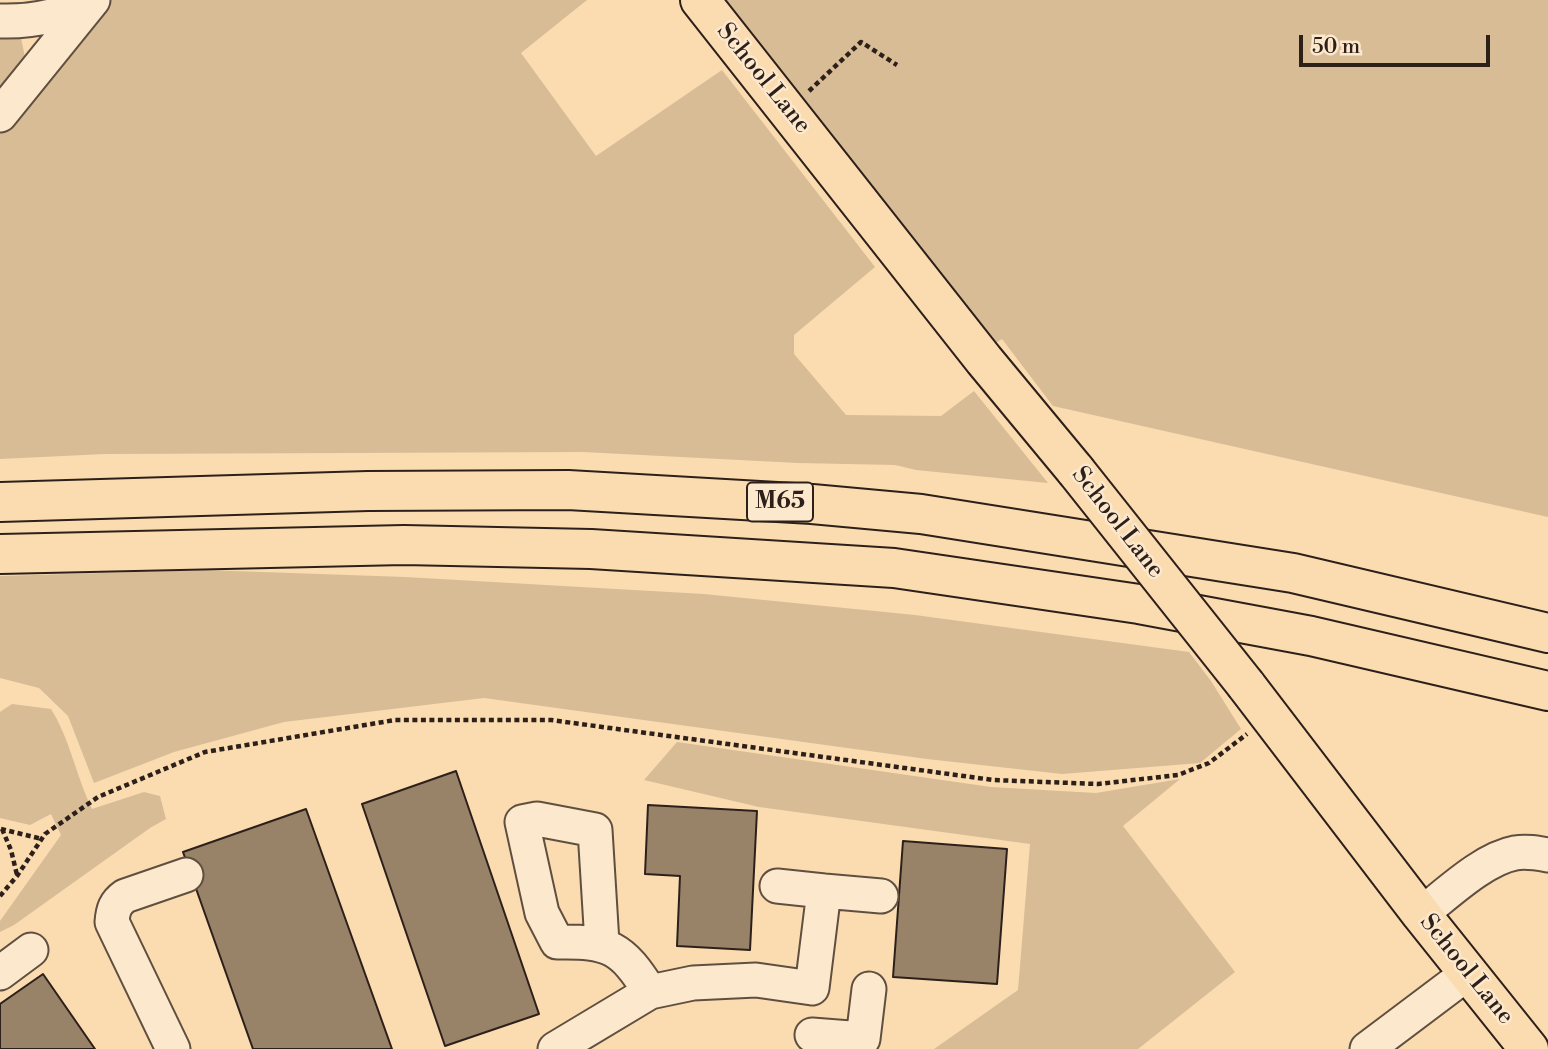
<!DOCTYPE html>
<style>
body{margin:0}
#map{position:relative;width:1548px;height:1049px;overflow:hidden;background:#fadcb0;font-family:"Libre Bodoni",serif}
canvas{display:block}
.scale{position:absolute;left:1299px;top:35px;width:191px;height:32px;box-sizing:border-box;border:4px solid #2d201a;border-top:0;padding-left:9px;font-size:21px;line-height:24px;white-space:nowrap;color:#2d201a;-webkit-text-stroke:5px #fce8cc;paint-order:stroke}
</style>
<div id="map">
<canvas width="1548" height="1049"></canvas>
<div class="scale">50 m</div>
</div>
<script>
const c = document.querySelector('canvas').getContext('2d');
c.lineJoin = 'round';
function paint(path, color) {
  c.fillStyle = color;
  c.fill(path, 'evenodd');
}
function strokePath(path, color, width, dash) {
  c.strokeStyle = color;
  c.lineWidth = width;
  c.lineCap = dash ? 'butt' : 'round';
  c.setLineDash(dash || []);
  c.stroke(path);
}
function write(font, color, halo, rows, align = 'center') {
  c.font = font + ' "Libre Bodoni",serif';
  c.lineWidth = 5;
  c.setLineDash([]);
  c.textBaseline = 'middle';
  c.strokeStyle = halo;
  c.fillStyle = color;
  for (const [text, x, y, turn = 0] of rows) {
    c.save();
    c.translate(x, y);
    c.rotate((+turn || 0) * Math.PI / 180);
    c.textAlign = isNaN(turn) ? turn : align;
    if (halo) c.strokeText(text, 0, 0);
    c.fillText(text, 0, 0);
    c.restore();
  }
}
const green = new Path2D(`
 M97,0h490l-66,53 75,103 126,-86 153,197 -81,68v19l52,61 95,1 33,-25 74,92 -132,-13 -21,-5 -97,-2 -215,-11 -478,2 -105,5v-340z
 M725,0h823v517l-495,-111 -51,-67 -6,4z
 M0,34l21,4 5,24 -26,30z
 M205,570l200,7 299,17 211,21 274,37 22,29 30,48 -41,34 -138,11 -135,-15 -443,-61 -200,24 -110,30 -80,31 -26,-67 -29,-28 -39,-10v-102z
 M12,704l39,5c19,30 25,67 41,100l52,-17 16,4 6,23 -16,9 -136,97 -14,7v-11l61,-86 -10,-21 -21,11 -30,-7v-106z
 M677,742l314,45 105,6 84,-14 -57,47 112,146 -97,77h-204l84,-59 12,-146 -271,-37 -115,-27z`);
const building = new Path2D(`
 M456,771l83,243 -94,32 -83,-242z
 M648,805l109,6 -7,139 -73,-4 3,-70 -35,-2z
 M306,809l86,240h-139l-70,-197z
 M903,841l104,8 -10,135 -104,-7z
 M43,974l52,75h-95v-45z`);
const path = new Path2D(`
 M809,91l52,-49 36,23
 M1,829l41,10
 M2,829l9,21 6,25
 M0,896l17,-20 28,-42 53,-37 107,-45 190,-32h156l442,60 105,4 80,-9 31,-12 38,-29`);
const minor = new Path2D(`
 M0,21c33,1 63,-5 91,-21
 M0,115l93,-115
 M824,891l57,5
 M1421,914c26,-20 62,-55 94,-61 11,-2 22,0 33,2
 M602,943l-7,-113 -58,-11 -15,3 20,91 15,29c52,-1 65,5 93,50
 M0,973l31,-23
 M812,1035l51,4 6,-50
 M173,1049l-61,-127c1,-12 3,-19 13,-26l61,-21
 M555,1049l95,-57 43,-9 63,-3 56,8 12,-97 -47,-5
 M1367,1049l101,-76`);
const major = new Path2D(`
 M700,0l284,360 92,111
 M1246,685l175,229 108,135`);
const highway = new Path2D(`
 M0,502l368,-11 200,-1 244,14 109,10 372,59 255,60
 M0,554l404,-9 187,4 303,19 245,36 172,32 237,55`);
const majorBridge = new Path2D(`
 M1076,471l170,214`);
const shields = [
 [780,502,66]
];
const shieldNames = [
 ["M65",780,502]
];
const streetNames = [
 ["School Lane",763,79,51],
 ["School Lane",1117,523,52],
 ["School Lane",1466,970,51]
];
paint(green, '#d7bc96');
paint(building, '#988268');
strokePath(building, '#2d201a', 2);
strokePath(minor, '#604f40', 37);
strokePath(major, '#2d201a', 42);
strokePath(highway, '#2d201a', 42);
strokePath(path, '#2d201a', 4.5, [5, 3.5]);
strokePath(minor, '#fce8cc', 33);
strokePath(major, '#fadcb0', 38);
strokePath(highway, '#fadcb0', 38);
strokePath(majorBridge, '#2d201a', 42, []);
strokePath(majorBridge, '#fadcb0', 38);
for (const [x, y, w] of shields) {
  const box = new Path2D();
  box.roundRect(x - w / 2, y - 19.5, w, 39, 5);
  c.fillStyle = '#fce8cc';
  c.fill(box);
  strokePath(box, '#2d201a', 2);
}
write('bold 23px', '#2d201a', null, shieldNames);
write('24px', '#2d201a', '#fce8cc', streetNames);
</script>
